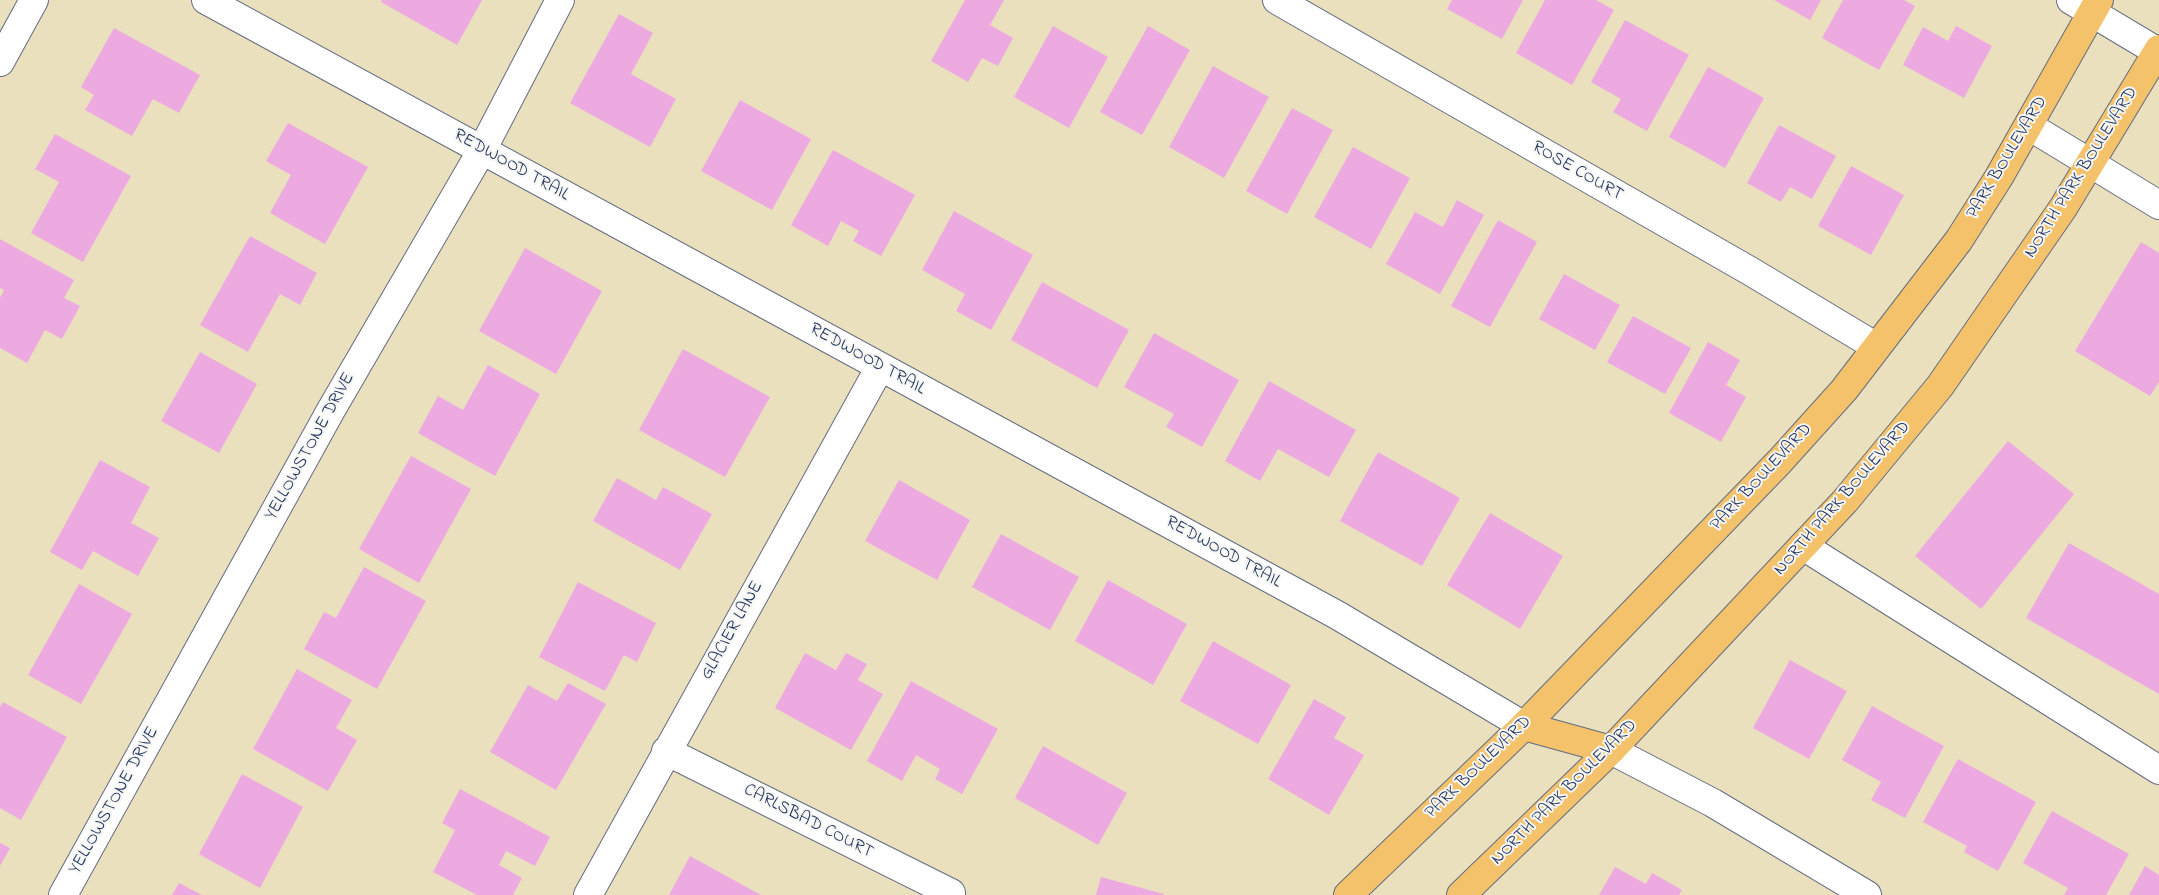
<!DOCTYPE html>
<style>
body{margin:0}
canvas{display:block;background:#eae0be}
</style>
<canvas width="2159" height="895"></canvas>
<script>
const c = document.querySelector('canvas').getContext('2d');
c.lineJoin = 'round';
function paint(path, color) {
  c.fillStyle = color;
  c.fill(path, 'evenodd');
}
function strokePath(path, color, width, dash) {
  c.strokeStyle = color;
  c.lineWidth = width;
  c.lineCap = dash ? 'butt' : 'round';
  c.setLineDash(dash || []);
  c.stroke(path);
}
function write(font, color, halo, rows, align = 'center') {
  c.font = font + ' "Indie Flower",sans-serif';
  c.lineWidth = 4;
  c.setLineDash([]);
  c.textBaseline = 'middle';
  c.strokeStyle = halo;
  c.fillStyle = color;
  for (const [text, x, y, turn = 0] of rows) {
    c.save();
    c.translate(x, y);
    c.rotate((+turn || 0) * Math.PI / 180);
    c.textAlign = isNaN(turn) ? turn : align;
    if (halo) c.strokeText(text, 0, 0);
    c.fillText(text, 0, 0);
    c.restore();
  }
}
const building = new Path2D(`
 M382,0h100l-25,45 -76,-43z
 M965,0h39l-14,25 23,13 -15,28 -16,-8 -14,24 -37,-21z
 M1452,0h71l-21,39 -55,-30z
 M1545,0h51l18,10 -42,75 -56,-32z
 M1774,0h47l-11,20z
 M1843,0h61l11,6 -36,64 -57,-32z
 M619,14l34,19 -22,41 45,25 -26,48 -80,-44z
 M1625,20l64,35 -42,76 -34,-19 8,-13 -30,-17z
 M1053,26l55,31 -39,71 -55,-31z
 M1148,26l42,24 -48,85 -42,-23z
 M1956,26l36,20 -28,52 -61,-33 20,-38 25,14z
 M114,28l86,47 -21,38 -26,-14 -21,37 -47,-26 9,-15 -13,-8z
 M1213,66l56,31 -45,81 -55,-31z
 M1708,67l56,31 -39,70 -56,-31z
 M740,100l71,39 -39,71 -71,-39z
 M1292,108l41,22 -46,84 -41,-23z
 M288,123l80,44 -43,77 -55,-31 21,-38 -25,-14z
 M1779,125l57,31 -24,43 -22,-12 -9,15 -34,-19z
 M55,134l76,42 -48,86 -52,-29 28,-51 -24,-13z
 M1353,147l57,31 -39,71 -57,-32z
 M833,150l82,45 -34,61 -28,-15 6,-10 -18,-10 -13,25 -37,-21z
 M1851,166l53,29 -33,60 -53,-29z
 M1457,200l27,15 -44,79 -54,-30 29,-52 28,15z
 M954,211l79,44 -42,75 -35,-19 9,-17 -43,-24z
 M1498,220l39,22 -47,85 -39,-21z
 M250,236l67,37 -17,32 -20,-11 -32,58 -48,-27z
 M0,239l74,41 -10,18 16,8 -18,33 -17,-9 -18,33 -27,-15v-50l4,-8 -4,-2z
 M2141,242l18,11v129l-9,14 -75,-45z
 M525,248l77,43 -46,83 -77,-43z
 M1564,274l56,31 -25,45 -56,-31z
 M1042,282l87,48 -32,58 -86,-48z
 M1633,316l58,32 -26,46 -58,-32z
 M1154,333l85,47 -37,67 -36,-20 8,-13 -50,-27z
 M1708,342l32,18 -14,25 20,12 -25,45 -52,-29z
 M683,349l87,48 -45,80 -86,-47z
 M200,352l57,32 -38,69 -58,-32z
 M488,365l52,29 -45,82 -77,-43 20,-37 25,14z
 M1269,381l87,49 -27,47 -51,-28 -18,32 -35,-20z
 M2008,441l66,53 -93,115 -66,-53z
 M1378,452l82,46 -38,68 -82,-45z
 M411,456l60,33 -52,94 -60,-34z
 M100,460l50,27 -19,36 28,15 -21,38 -45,-25 -11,19 -32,-18z
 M617,478l39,22 7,-13 49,27 -32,56 -87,-49z
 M899,480l71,40 -33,60 -72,-39z
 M1490,513l73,43 -43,73 -73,-44z
 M1001,534l78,43 -29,53 -78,-43z
 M2069,543l90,51v100l-133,-76z
 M364,567l62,34 -49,88 -73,-40 20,-37 12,6z
 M1108,580l79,44 -34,61 -78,-44z
 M578,582l78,41 -19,39 -13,-7 -19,36 -66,-34z
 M79,584l53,30 -51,90 -53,-29z
 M1213,641l78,44 -33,59 -78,-43z
 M805,653l31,17 10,-17 21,11 -9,16 25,14 -32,56 -76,-42z
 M1790,660l57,31 -38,68 -56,-31z
 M297,669l55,31 -16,28 21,12 -29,51 -75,-42z
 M911,681l87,48 -36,65 -27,-15 5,-10 -24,-14 -14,26 -35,-20z
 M568,683l38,21 -50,86 -66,-38 38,-67 29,16z
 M1314,699l32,18 -12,21 30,17 -35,60 -61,-36z
 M3,702l64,35 -46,83 -21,-12v-101z
 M1872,706l72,40 -39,72 -34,-18 10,-18 -39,-22z
 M1043,746l84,47 -29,52 -83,-47z
 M1958,759l78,43 -38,69 -34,-19 3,-6 -44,-24z
 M242,774l61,33 -43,81 -61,-34z
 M460,789l90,48 -15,29 -29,-15 -7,14 23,13 -9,17h-36l-44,-23 22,-42 -13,-7z
 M2052,811l77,43 -23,41h-42l4,-7 -45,-25z
 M0,843l10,5 -10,18z
 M690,856l71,39h-92z
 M2145,866l14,9v20h-30z
 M1615,867l31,17 6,-11 30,17 -3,5h-80z
 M1101,877l63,17v1h-68z
 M179,883l23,12h-30z`);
const minor = new Path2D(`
 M206,0l1131,615 187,111
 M1277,0l473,271 125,75
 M2071,0l87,52
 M0,62l34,-62
 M2029,126l130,79
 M1803,546l356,224
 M1611,750l102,53 154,92
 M666,751l285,142
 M63,895l268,-485 151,-260 78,-150
 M588,895l292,-528`);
const major = new Path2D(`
 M1524,726l87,24
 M1348,895l176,-169 256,-265 64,-71 115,-150 40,-63 100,-177
 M1461,895l150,-145 234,-249 95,-115 123,-178 96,-159`);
const streetNames = [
 ["PARK BOULEVARD",2008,158,-59],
 ["REDWOOD TRAIL",511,166,29],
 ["ROSE COURT",1577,172,30],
 ["NORTH PARK BOULEVARD",2082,173,-58],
 ["REDWOOD TRAIL",867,360,29],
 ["YELLOWSTONE DRIVE",311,447,-61],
 ["PARK BOULEVARD",1762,478,-47],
 ["NORTH PARK BOULEVARD",1843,499,-49],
 ["REDWOOD TRAIL",1223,553,29],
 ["GLACIER LANE",733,631,-61],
 ["PARK BOULEVARD",1479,768,-44],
 ["NORTH PARK BOULEVARD",1565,793,-45],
 ["YELLOWSTONE DRIVE",115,801,-61],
 ["CARLSBAD COURT",808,822,27]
];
paint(building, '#edaae0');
strokePath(minor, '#636d80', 30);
strokePath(major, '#636d80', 30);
strokePath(minor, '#fff', 28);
strokePath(major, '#f3c26a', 28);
write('18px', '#1b2f5e', '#f6f6f2', streetNames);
</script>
